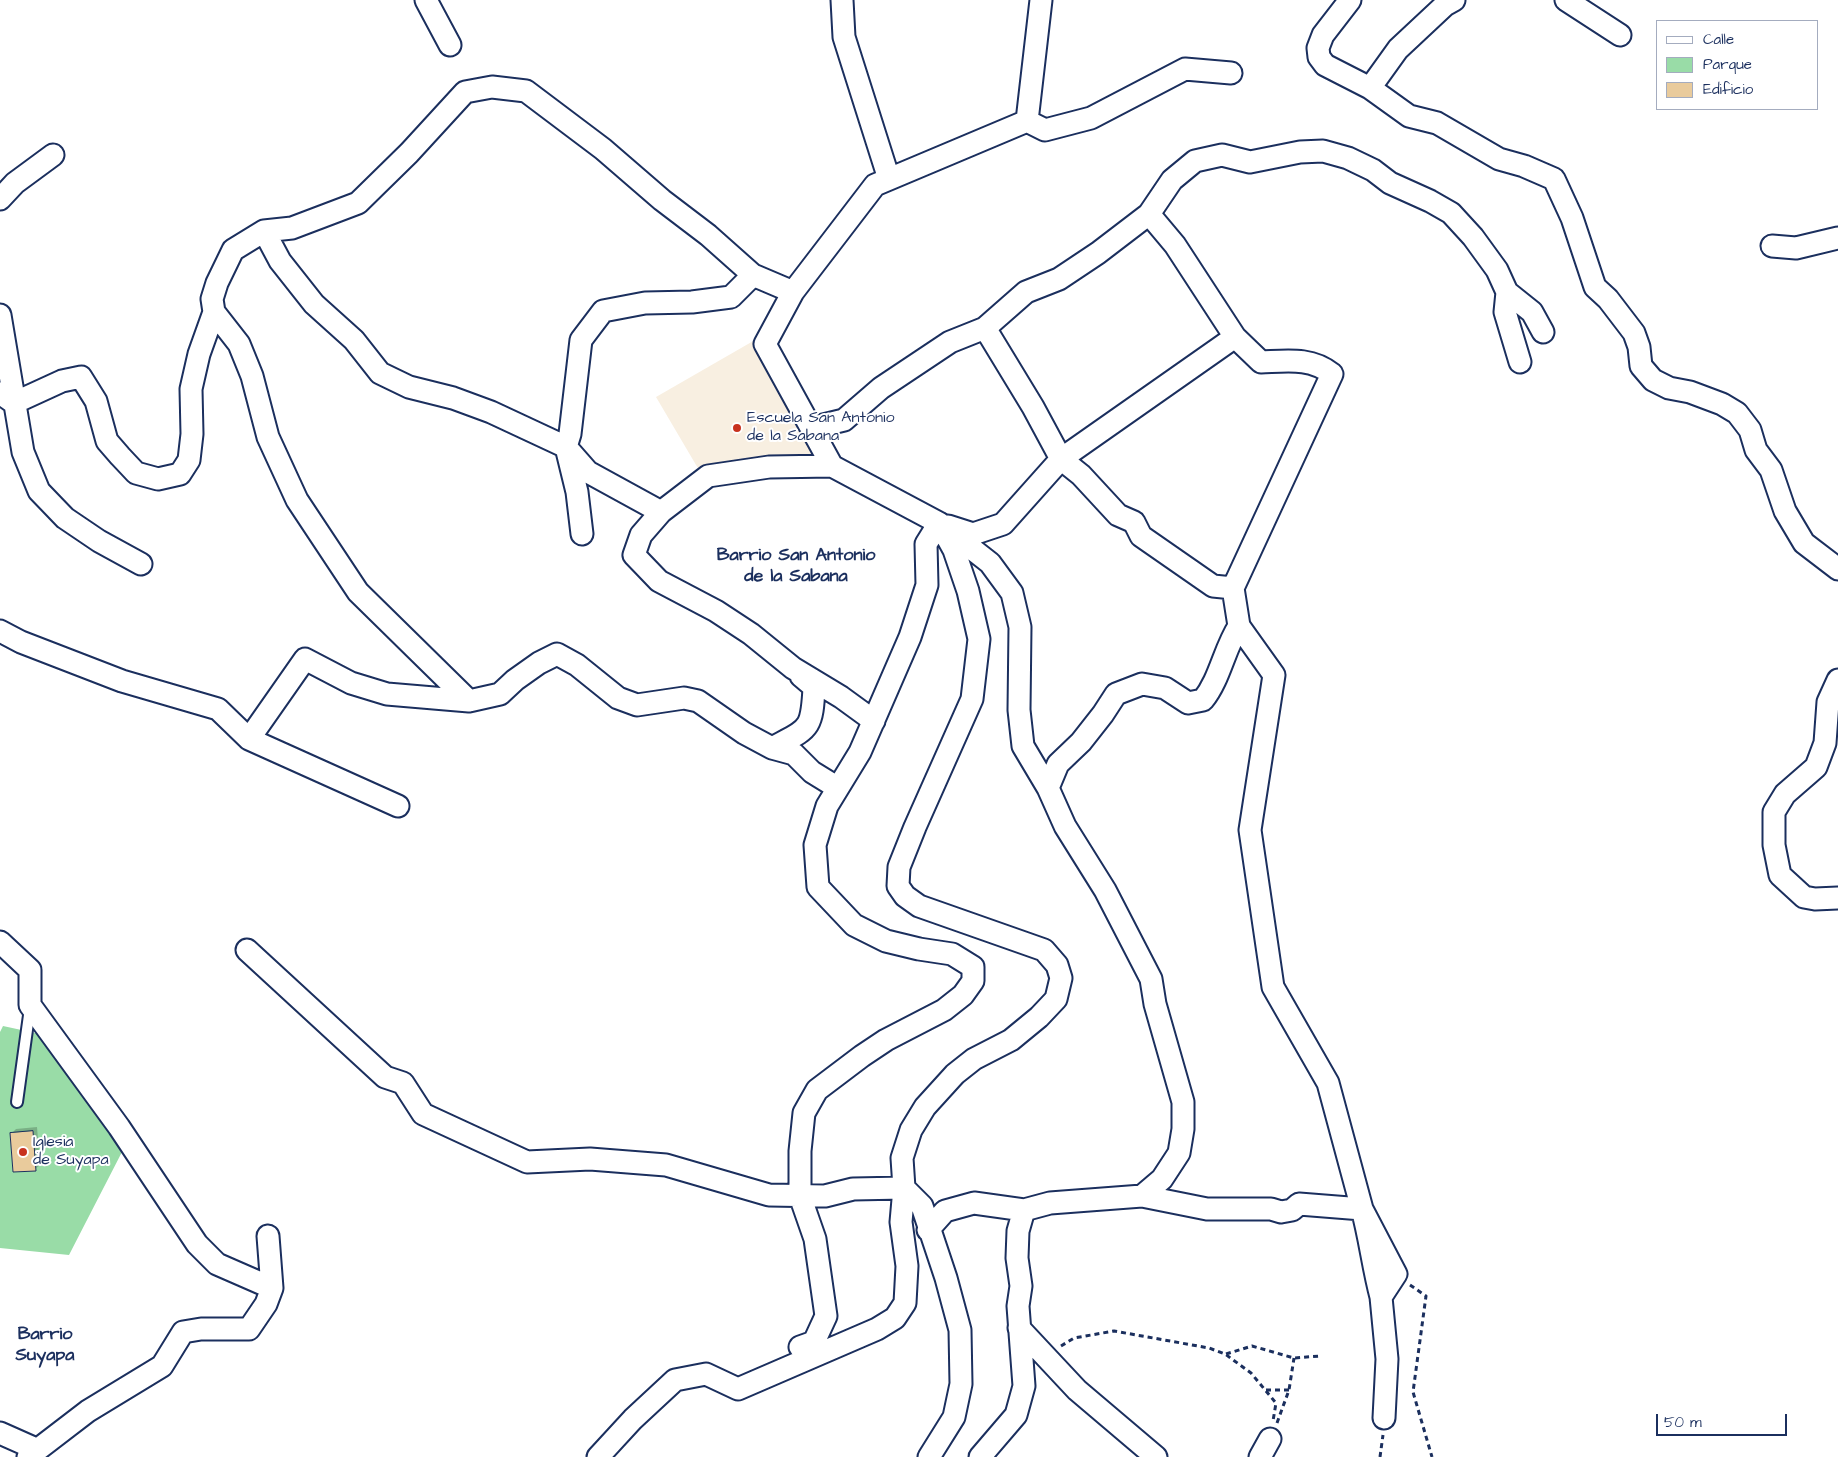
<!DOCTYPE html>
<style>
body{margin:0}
#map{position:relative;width:1838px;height:1457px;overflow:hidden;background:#fff;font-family:"Architects Daughter",sans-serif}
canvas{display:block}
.legend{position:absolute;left:1656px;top:20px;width:162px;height:90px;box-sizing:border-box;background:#fff;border:1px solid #a4acbf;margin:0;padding:6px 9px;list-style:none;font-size:15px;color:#1b2f5e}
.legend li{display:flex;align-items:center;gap:10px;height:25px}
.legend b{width:25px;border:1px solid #a4acbf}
.scale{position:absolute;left:1656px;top:1414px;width:131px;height:22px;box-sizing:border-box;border:2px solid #1b2f5e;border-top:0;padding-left:6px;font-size:15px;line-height:18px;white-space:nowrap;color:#1b2f5e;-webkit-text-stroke:4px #fff;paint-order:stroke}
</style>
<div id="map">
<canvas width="1838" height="1457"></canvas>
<ul class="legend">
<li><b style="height:6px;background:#fff"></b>Calle</li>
<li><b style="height:14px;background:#99dca7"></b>Parque</li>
<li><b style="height:14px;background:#e9cb9c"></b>Edificio</li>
</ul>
<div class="scale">50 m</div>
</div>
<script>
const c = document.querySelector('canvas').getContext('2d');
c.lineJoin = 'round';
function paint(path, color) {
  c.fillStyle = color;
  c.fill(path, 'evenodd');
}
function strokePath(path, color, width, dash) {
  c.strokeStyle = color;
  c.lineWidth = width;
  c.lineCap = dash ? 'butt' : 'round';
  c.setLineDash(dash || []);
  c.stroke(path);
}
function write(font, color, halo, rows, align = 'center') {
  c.font = font + ' "Architects Daughter",sans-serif';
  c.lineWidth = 4;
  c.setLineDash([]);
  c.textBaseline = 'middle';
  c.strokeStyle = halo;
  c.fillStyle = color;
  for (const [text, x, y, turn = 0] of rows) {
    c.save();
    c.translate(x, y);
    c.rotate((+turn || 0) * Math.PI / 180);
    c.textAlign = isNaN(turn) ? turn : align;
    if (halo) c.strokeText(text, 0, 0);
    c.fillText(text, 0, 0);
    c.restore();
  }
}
const built = new Path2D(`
 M755,340l60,119 -116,11 -43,-73z`);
const green = new Path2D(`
 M3,1026l37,8 83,116 -54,105 -69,-7v-216zM10,1133l25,38 -22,1z`);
const shadow = new Path2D(`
 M37,1127l3,38 -5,4 -24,-35 5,-5z`);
const building = new Path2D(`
 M33,1131l3,40 -23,1 -3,-39z`);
const path = new Path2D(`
 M1410,1285l16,11 -13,96 19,65
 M1061,1346l13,-8 40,-7 95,17 16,6 26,19 25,30 -3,18
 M1226,1354l26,-8 42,12 26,-2
 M1266,1390h23
 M1277,1423l12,-33 5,-32
 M1380,1457l3,-22`);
const service = new Path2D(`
 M17,1102l13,-94`);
const minor = new Path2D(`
 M426,0l24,45
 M842,0l2,37 45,142
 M1350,0l-27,35 -5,13 1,9 6,8 45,23 39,28 28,7 62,36 25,7 30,13 18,39 23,69 13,12 26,34 5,14 2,19 12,14 16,8 21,4 32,12 15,9 13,17 6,20 15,20 14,41 19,32 34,26
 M1566,0l54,35
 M1370,88l28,-39 47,-44 9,-5
 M1027,121l18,9 46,-12 94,-49 46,4
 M0,199l15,-16 38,-28
 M1149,214l26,31 60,92
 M264,231l16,30 34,43 40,36 26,33 29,14 44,11 38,14 75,35 22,25 73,40
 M1772,246l24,2 42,-10
 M1507,292l-2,20 15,50
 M214,312l25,32 13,32 16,61 29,63 61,92 111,109
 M0,315l23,137 16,39 26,27 34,23 42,23
 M985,328l48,79 28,52 20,16 37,40 16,7 7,14 72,50 20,2
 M0,393l14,10 48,-22 19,-4 15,24 11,40 13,15 16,17 22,6 22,-5 9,-14 3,-26 -1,-45 8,-35 15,-42 -2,-13 5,-16 16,-33 31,-19 28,-3 66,-25 51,-50 56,-61 27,-5 34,4 77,58 59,51 46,35 45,40 40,17
 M811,428l33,-8 37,-32 69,-46 35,-14 41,-36 33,-13 39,-26 51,-39 23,-34 23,-19 27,-6 28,7 50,-10 23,-1 25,7 25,12 17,13 40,18 21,12 22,24 24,33 10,22 25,20 11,20
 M832,466l-63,1 -61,9 -47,36 -20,23 -7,20 25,26 57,30 35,23 42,34 48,29 33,24
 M948,526l25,8 30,-10 58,-65 174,-122 26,25c26,-1 50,-5 71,12l-99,214 6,38 35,49 -24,155 23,157 55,96 34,126 34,65 -15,23 6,62 -3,59
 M582,534l-5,-42 -11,-45 4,-13 11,-94 22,-29 42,-8 47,-1 39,-5 22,-22
 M0,631l21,11 101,39 96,28 31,30 149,67
 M1838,680l-10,22 -3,41 -9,24 -31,27 -11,18v33l6,30 24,22 11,2 23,-1
 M249,739l56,-80 46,24 36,11 82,7 31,-7 15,-14 24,-17 18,-9 20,11 41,33 19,7 47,-7 14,3 46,32 28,15 22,6 18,18 26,16
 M772,748c37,-20 40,-17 42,-61l-13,-11
 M1048,788l10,-24 23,-22 22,-28 13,-20 26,-10 23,4 23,15 15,-3c17,-21 21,-51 36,-74
 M0,942l30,28v35l89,122 78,117 20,20 55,24
 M247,950l138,127 18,6 20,31 104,48 63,-3 76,6 103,30 56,1 28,-7 51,-1
 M904,1188l18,18 24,72 14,52 1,54 -7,33 -25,40
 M1142,1196l65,13h64l10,3 11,-2 7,-6 63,5c8,29 11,58 19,88
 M928,1230l17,-19 29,-8 50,7 26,-7 92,-7 20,-17 17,-26 4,-24v-27l-28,-98 -4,-25 -46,-89 -40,-64 -17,-38 -25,-42 -4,-36 1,-83 -8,-34 -22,-30 -51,-40 -107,-57 -67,-122 28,-52 82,-107 152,-64 14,-121
 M1019,1328l58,62 79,67
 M800,1347l14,-5 12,-26 -11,-77 -15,-43v-45l4,-38 13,-23 45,-34 24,-16 58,-30 19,-15 10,-14v-14l-21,-13 -33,-5 -33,-8 -32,-16 -36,-38 -3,-42 12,-39 33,-54 50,-115 17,-52 -1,-41 13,-21
 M0,1433l36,16
 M28,1457l60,-46 74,-45 21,-34 18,-3h48l17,-25 6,-16 -4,-52
 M598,1457l35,-38 42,-39 31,-6 32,15 139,-60 18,-11 10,-15 2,-37 -6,-44 3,-34 -2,-30 9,-28 14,-23 30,-33 19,-15 37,-19 28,-23 17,-18 5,-21 -4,-13 -13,-15 -125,-44 -14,-10 -7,-10 1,-19 16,-40 57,-128 7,-60 -11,-48 -14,-41 -10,-18
 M980,1457l36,-42 8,-29 -6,-80 3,-20 -4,-28 1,-27 6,-21
 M1260,1457l10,-18`);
const markers = [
 [737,428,5,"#c8321e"],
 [23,1152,5,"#c8321e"]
];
const poiNames = [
 ["Escuela San Antonio",747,419],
 ["de la Sabana",747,437],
 ["Iglesia",33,1143],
 ["de Suyapa",33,1161]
];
const neighbourhoodNames = [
 ["Barrio San Antonio",796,556],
 ["de la Sabana",796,577],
 ["Barrio",45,1335],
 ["Suyapa",45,1356]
];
paint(built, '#f8efe1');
paint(green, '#99dca7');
paint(shadow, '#0003');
paint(building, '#e9cb9c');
strokePath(building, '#1b2f5e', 1);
strokePath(service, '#1b2f5e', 14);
strokePath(minor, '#1b2f5e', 25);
strokePath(path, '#1b2f5e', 3, [5, 4]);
strokePath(service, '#fff', 10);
strokePath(minor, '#fff', 21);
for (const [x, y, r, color] of markers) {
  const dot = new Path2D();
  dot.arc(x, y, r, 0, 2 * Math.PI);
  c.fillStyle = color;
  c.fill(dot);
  strokePath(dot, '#fff', 2);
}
write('16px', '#1b2f5e', '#fff', poiNames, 'left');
write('bold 18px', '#1b2f5e', '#fff', neighbourhoodNames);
</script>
